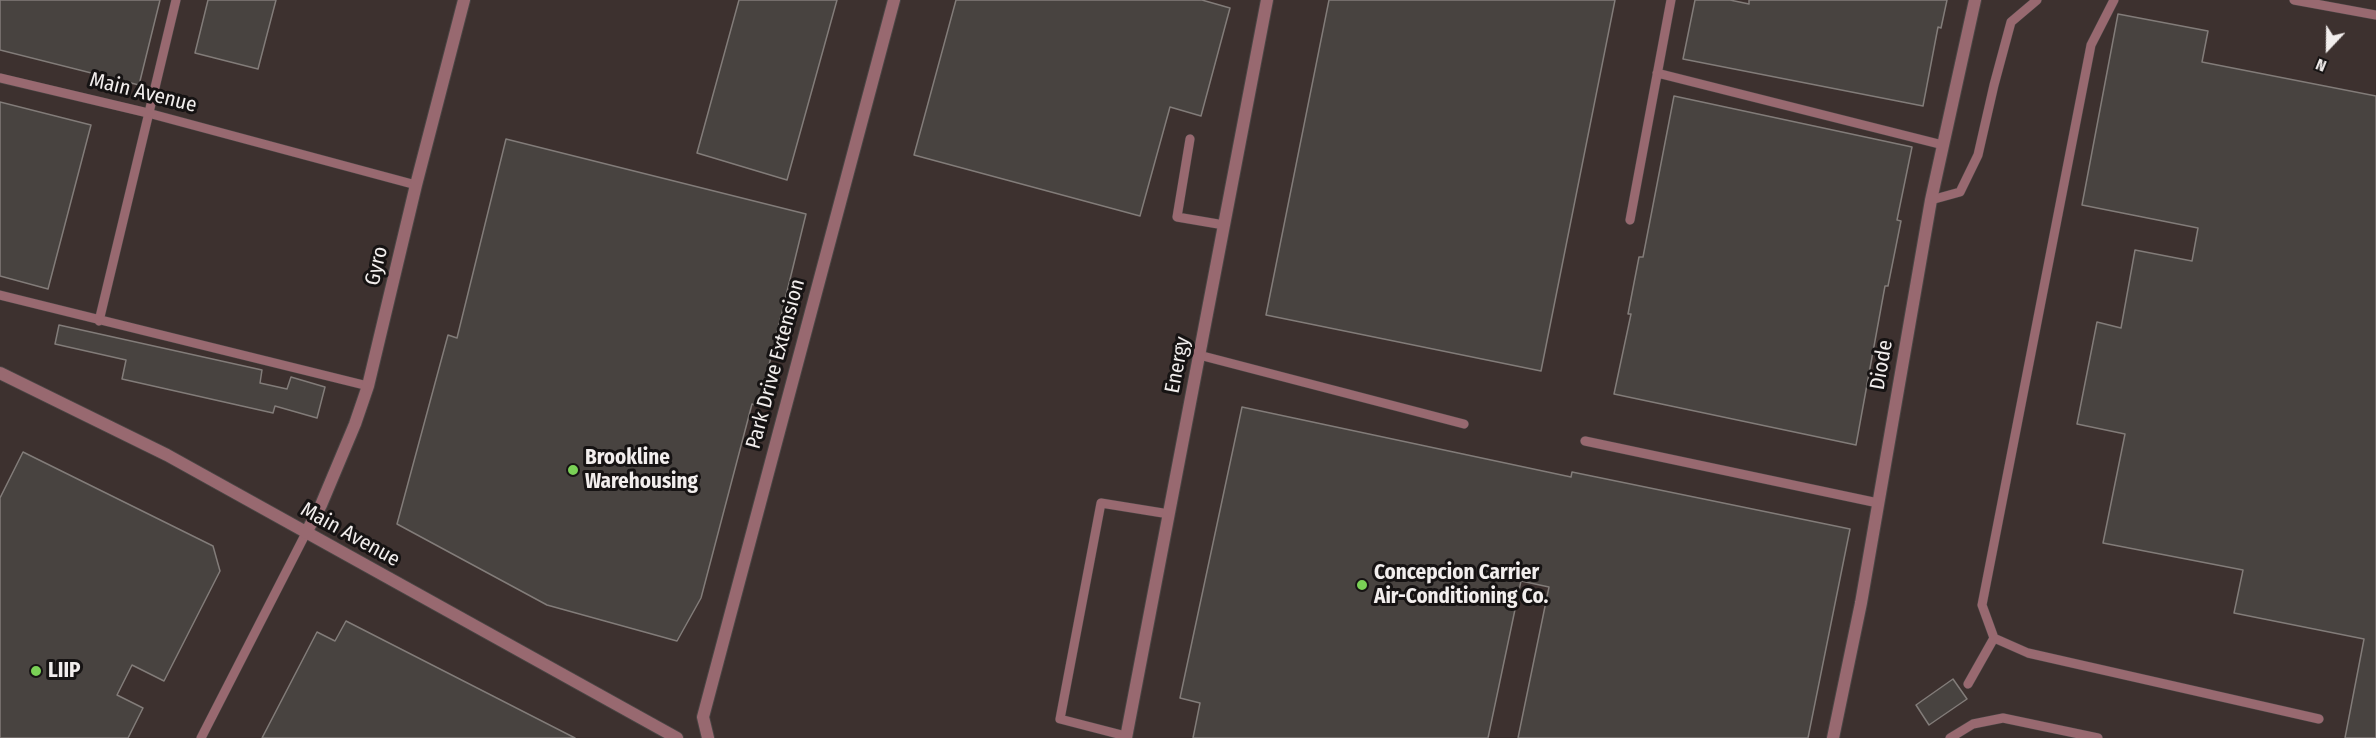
<!DOCTYPE html>
<style>
body{margin:0}
#map{position:relative;width:2376px;height:738px;overflow:hidden;background:#2f2a29;font-family:"Fira Sans Condensed",sans-serif}
canvas{display:block}
.north{position:absolute;left:2298px;top:18px;width:60px;height:60px;-webkit-text-stroke:4px #161313;paint-order:stroke;rotate:202deg;font-size:16px;font-weight:700;line-height:24px;text-align:center;color:#f2eeed}
.north::after{content:'';display:block;margin:auto;width:21px;height:27px;background:#f2eeed;clip-path:polygon(50% 0,100% 100%,50% 72%,0 100%)}
</style>
<div id="map">
<canvas width="2376" height="738"></canvas>
<div class="north">N</div>
</div>
<script>
const c = document.querySelector('canvas').getContext('2d');
c.lineJoin = 'round';
function paint(path, color) {
  c.fillStyle = color;
  c.fill(path, 'evenodd');
}
function strokePath(path, color, width, dash) {
  c.strokeStyle = color;
  c.lineWidth = width;
  c.lineCap = dash ? 'butt' : 'round';
  c.setLineDash(dash || []);
  c.stroke(path);
}
function write(font, color, halo, rows, align = 'center') {
  c.font = font + ' "Fira Sans Condensed",sans-serif';
  c.lineWidth = 6;
  c.setLineDash([]);
  c.textBaseline = 'middle';
  c.strokeStyle = halo;
  c.fillStyle = color;
  for (const [text, x, y, turn = 0] of rows) {
    c.save();
    c.translate(x, y);
    c.rotate((+turn || 0) * Math.PI / 180);
    c.textAlign = isNaN(turn) ? turn : align;
    if (halo) c.strokeText(text, 0, 0);
    c.fillText(text, 0, 0);
    c.restore();
  }
}
const built = new Path2D(`
 M0,0h2376v738h-2376z`);
const building = new Path2D(`
 M0,0h160l-21,85 -139,-35z
 M208,0h68l-18,69 -63,-16z
 M739,0h98l-50,180 -90,-27z
 M956,0h246l28,8 -29,108 -31,-9 -30,109 -226,-61z
 M1329,0h286l-74,371 -275,-56z
 M1695,0h35l19,4v-4h198l-6,28 -3,-1 -15,79 -240,-47z
 M2118,14l90,17 -6,31 174,34v642h-31l19,-99 -130,-26 9,-43 -140,-27 22,-109 -48,-10 20,-102 24,6 14,-78 57,11 6,-33 -116,-23z
 M1674,96l238,51 -15,73 4,1 -13,65h-3l-29,159 -242,-51 17,-80h-3l11,-57h4z
 M0,102l91,23 -43,164 -48,-13z
 M506,139l300,75 -47,192 -7,-2 -51,194 -24,43 -130,-36 -150,-81 51,-189 9,3z
 M59,325l203,45 -2,13 27,6 4,-12 34,10 -8,31 -42,-12 -2,7 -151,-34 4,-19 -71,-16z
 M1242,407l329,70 1,-5 278,57 -42,209h-290l31,-151 -28,-6 -33,157h-295l7,-35 -20,-5z
 M23,452l190,94 7,25 -56,110 -32,-16 -15,30 26,13 -15,30h-128v-240z
 M346,621l229,117h-313l55,-106 18,9z
 M1953,679l14,20 -38,26 -13,-20z`);
const service = new Path2D(`
 M2114,0l-23,45 -109,560 12,33 34,15 291,66
 M2294,0l82,15
 M1657,73l286,72
 M0,78l148,35 268,72
 M1190,139l-13,78 47,8
 M1931,200l29,-8 18,-37 16,-70 17,-63 26,-22
 M1630,220l41,-220
 M0,295l368,91
 M99,321l77,-321
 M1199,355l265,69
 M1585,441l293,62
 M1968,684l26,-46
 M1126,736l-66,-17 41,-216 68,11
 M201,738l105,-205
 M1950,738l23,-14 30,-6 95,20`);
const minor = new Path2D(`
 M0,373l167,82 510,283
 M306,533l15,-28 34,-81 13,-38 48,-201 48,-185
 M708,738l-5,-21 191,-717
 M1126,738l141,-738
 M1833,738l28,-135 70,-403 44,-200`);
const markers = [
 [573,470,6,"#7ad156"],
 [1362,585,6,"#7ad156"],
 [36,671,6,"#7ad156"]
];
const streetNames = [
 ["Main Avenue",143,93,14],
 ["Gyro",377,266,-77],
 ["Park Drive Extension",776,364,-75],
 ["Energy",1178,365,-79],
 ["Diode",1882,365,-80],
 ["Main Avenue",350,535,29]
];
const poiNames = [
 ["Brookline",585,458],
 ["Warehousing",585,482],
 ["Concepcion Carrier",1374,573],
 ["Air-Conditioning Co.",1374,597],
 ["LIIP",48,671]
];
paint(built, '#3d312f');
paint(building, '#484340');
strokePath(building, '#827c79', 1.5);
strokePath(service, '#4a4544', 10);
strokePath(minor, '#4a4544', 14);
strokePath(service, '#986970', 9);
strokePath(minor, '#986970', 12);
for (const [x, y, r, color] of markers) {
  const dot = new Path2D();
  dot.arc(x, y, r, 0, 2 * Math.PI);
  c.fillStyle = color;
  c.fill(dot);
  strokePath(dot, '#161313', 2);
}
write('21px', '#f2eeed', '#161313', streetNames);
write('bold 21px', '#f2eeed', '#161313', poiNames, 'left');
</script>
